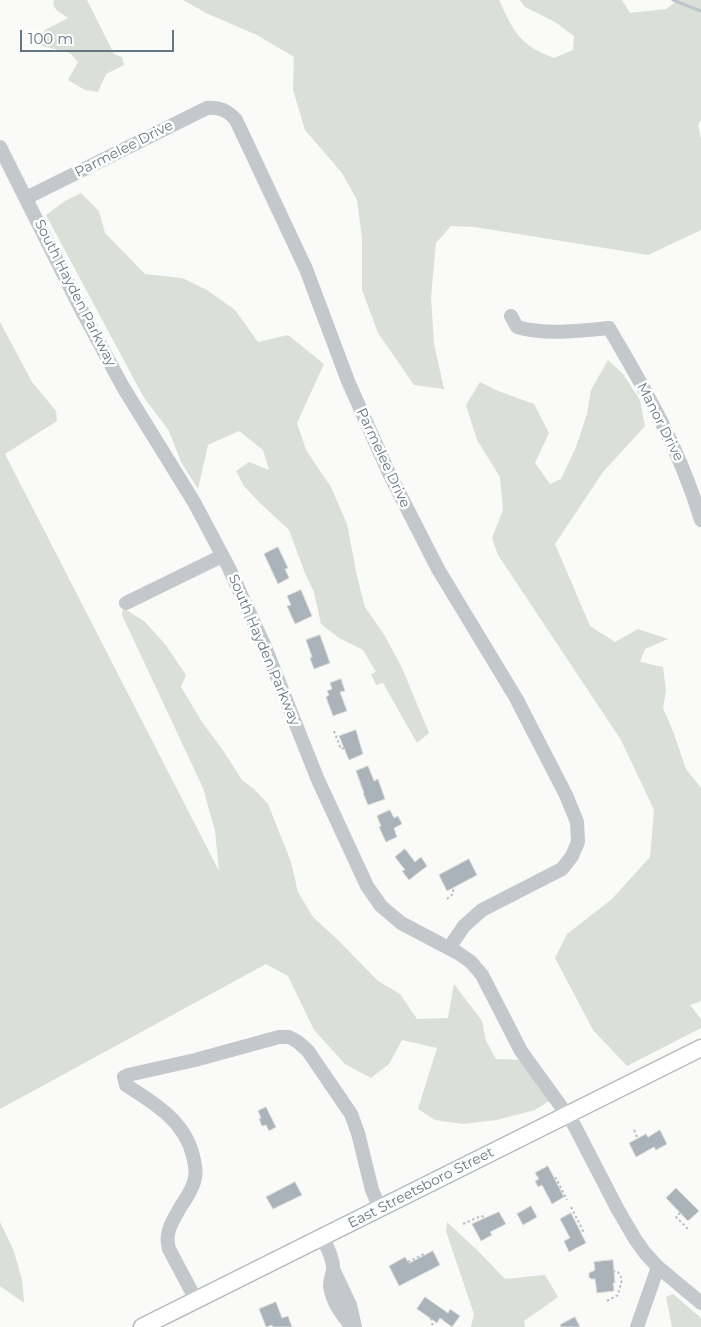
<!DOCTYPE html>
<style>
body{margin:0}
#map{position:relative;width:701px;height:1327px;overflow:hidden;background:#fafaf8;font-family:Montserrat,sans-serif}
canvas{display:block}
.scale{position:absolute;left:20px;top:30px;width:154px;height:22px;box-sizing:border-box;border:2px solid #657683;border-top:0;padding-left:6px;font-size:15px;line-height:18px;white-space:nowrap;color:#657683;-webkit-text-stroke:4px #fff;paint-order:stroke}
</style>
<div id="map">
<canvas width="701" height="1327"></canvas>
<div class="scale">100 m</div>
</div>
<script>
const c = document.querySelector('canvas').getContext('2d');
c.lineJoin = 'round';
function paint(path, color) {
  c.fillStyle = color;
  c.fill(path, 'evenodd');
}
function strokePath(path, color, width, dash) {
  c.strokeStyle = color;
  c.lineWidth = width;
  c.lineCap = dash ? 'butt' : 'round';
  c.setLineDash(dash || []);
  c.stroke(path);
}
function write(font, color, halo, rows, align = 'center') {
  c.font = font + ' Montserrat,sans-serif';
  c.lineWidth = 5;
  c.setLineDash([]);
  c.textBaseline = 'middle';
  c.strokeStyle = halo;
  c.fillStyle = color;
  for (const [text, x, y, turn = 0] of rows) {
    c.save();
    c.translate(x, y);
    c.rotate((+turn || 0) * Math.PI / 180);
    c.textAlign = isNaN(turn) ? turn : align;
    if (halo) c.strokeText(text, 0, 0);
    c.fillText(text, 0, 0);
    c.restore();
  }
}
const green = new Path2D(`
 M54,0h33l27,54 8,3 2,8 -18,9 -8,18 -13,-2 -17,-10 10,-18 -8,-9 -27,-7 -5,-5 7,-11 23,-12c-6,-5 -17,-8 -14,-18z
 M183,0h316c15,32 20,45 55,58l19,-8 1,-14 -19,-14 -30,-15 -5,-7h102l8,13 36,-4 12,-9h23v120l-3,5 3,14v91l-53,25 -173,-28 -24,-1 -15,17 -5,54 3,47 10,45 -30,-4 -36,-52 -16,-43v-52l-5,-38 -15,-27 -37,-43 -12,-40 1,-33 -37,-22 -49,-21z
 M81,193l18,18 6,22 40,41 37,4 25,12 28,20 23,32 30,-7 36,29 -27,59 9,27 25,37 16,37 10,52 8,31 20,29 17,32 27,65 -12,10 -34,-60 -7,2 -5,-11 5,-2 -13,-22 -24,-12 -18,-14 -7,-32 -9,-19 -16,-43 -30,-28 -15,-16 -8,-15 13,-9 20,8 -6,-20 -24,-19 -31,14 -10,44 -17,-27 -12,-31 -26,-35 -97,-181 19,-14z
 M0,322l32,60 24,29 1,10 -52,33 214,417 -4,-40 -12,-43 -81,-173 1,-7 21,13 21,23 21,31 -5,12 21,35 22,30 18,28 12,9 14,15 23,58 7,30 15,25 25,23 40,41 22,13 17,25 31,-1 6,-34 28,37 4,20 10,18 25,1 28,41 -14,9 -39,10 -33,4 -28,-4 -17,-11 19,-61 -35,-8 -13,24 -18,14 -26,-14 -31,-34 -26,-54 -22,-12 -266,145z
 M608,360l15,14 17,26 5,26 -42,46 -48,72 35,82 25,16 23,-13 30,10 -23,10 -5,13 23,5 3,24 -3,17 11,26 12,35 15,19v213l-11,4 11,14v9l-74,38 -34,-36 -38,-72 12,-24 45,-35 38,-42 4,-47 -33,-70 -123,-185 -6,-17 11,-28 -3,-33 -23,-37 -11,-35 14,-23 18,9 36,13 15,29 -14,30 15,21 11,-5 15,-32 11,-33 4,-24z
 M0,1222l13,27 9,30 2,24 -24,-17z
 M447,1222l32,30 26,27 40,-4 13,22 -34,24 1,6h-54l3,-13 -28,-83z
 M673,1294l28,24v9h-29l-6,-30z`);
const stream = new Path2D(`
 M673,0l28,11`);
const building = new Path2D(`
 M278,547l10,21 -3,1 4,9 -11,6 -14,-30z
 M301,590l11,26 -17,8 -8,-18 4,-1 -4,-9z
 M320,635l10,28 -16,6 -4,-11 2,-1 -6,-17z
 M341,679l4,12 -5,1 7,19 -14,5 -7,-19 3,-2 -2,-4 5,-2 -2,-6z
 M356,730l7,24 -14,6 -10,-24z
 M368,766l6,15 4,-2 7,20 -17,6 -5,-12h1l-8,-22z
 M390,810l4,8 4,-2 4,8 -8,4 3,9 -11,5 -7,-15 2,-1 -4,-10z
 M405,849l10,13 6,-5 6,9 -18,14 -7,-9 3,-1 -10,-13z
 M469,859l8,16 -30,16 -8,-16z
 M266,1107l10,20 -7,4 -3,-6 -4,1 -3,-7 2,-1 -3,-7z
 M660,1130l7,14 -11,6 -2,-3 -18,10 -7,-14 17,-9 2,3z
 M548,1166l16,31 -12,7 -10,-19 -4,2 -3,-6 4,-2 -4,-6z
 M295,1182l7,13 -29,14 -7,-12z
 M676,1188l23,23 -11,10 -22,-23z
 M531,1206l6,11 -14,8 -6,-11z
 M499,1212l7,12 -16,8 2,3 -11,6 -9,-17z
 M571,1213l15,30 -17,9 -5,-11 6,-3 -10,-19z
 M433,1251l7,14 -41,21 -10,-20 16,-9 4,6z
 M613,1260l2,23h-2l1,8 -17,2 -2,-14h-4l-2,-2v-4l6,-3 -1,-8z
 M425,1297l23,16 2,-4 10,7 -8,11 -12,-9 -3,5 -20,-14z
 M276,1302l6,16 6,-2 4,11h-19l-1,-2 -6,2 -7,-18z
 M575,1317l5,10h-19l-1,-2z`);
const path = new Path2D(`
 M334,731l7,18 3,-1
 M447,899l6,-5v-6
 M634,1130l4,9
 M555,1179l1,-1 11,22
 M571,1207l12,24 -3,1
 M680,1213l-4,4 13,13
 M463,1224l18,-8 4,1
 M408,1262l16,-8
 M607,1301l11,-6 4,-16 -4,-7 -4,-1
 M431,1318l2,9`);
const minor = new Path2D(`
 M0,147l82,164 41,76 71,115 35,66 36,79 53,133 49,106 14,20 20,17 57,30 13,9 11,13 39,76 52,72 44,85 18,31 10,14 13,14 43,36
 M26,198l181,-90c13,-1 20,2 29,12l70,149 42,112 40,90 50,98 78,129 50,97 11,27 1,20 -6,14 -10,13 -80,41 -18,16 -15,22
 M511,316l6,11c27,8 64,4 92,1 37,63 71,121 92,192
 M126,603l96,-47
 M322,1237c5,10 12,22 11,33 -1,6 -3,10 -3,16 2,16 12,29 22,41
 M333,1269l17,36 5,22
 M196,1300l-27,-51c-5,-17 4,-28 12,-43 5,-7 10,-15 13,-24 3,-9 1,-17 -1,-26 -8,-35 -39,-53 -67,-71l-2,-8 4,-2 67,-15 84,-23h10l9,5 10,9 43,63 7,19 14,57 8,18
 M637,1327l21,-60`);
const major = new Path2D(`
 M142,1327l559,-279`);
const streetNames = [
 ["Parmelee Drive",124,149,-27],
 ["South Hayden Parkway",75,293,63],
 ["Manor Drive",660,422,63],
 ["Parmelee Drive",383,458,65],
 ["South Hayden Parkway",264,650,67],
 ["East Streetsboro Street",421,1188,-27]
];
paint(green, '#dadfd7');
strokePath(stream, '#bbc7cb', 3);
paint(building, '#aab3b9');
strokePath(building, '#dcdcda', 1);
strokePath(major, '#b5babe', 19);
strokePath(path, '#bbbfc2', 2, [2.5, 2.5]);
strokePath(minor, '#c3c8cc', 14);
strokePath(major, '#fff', 16);
write('14px', '#657683', '#fff', streetNames);
</script>
